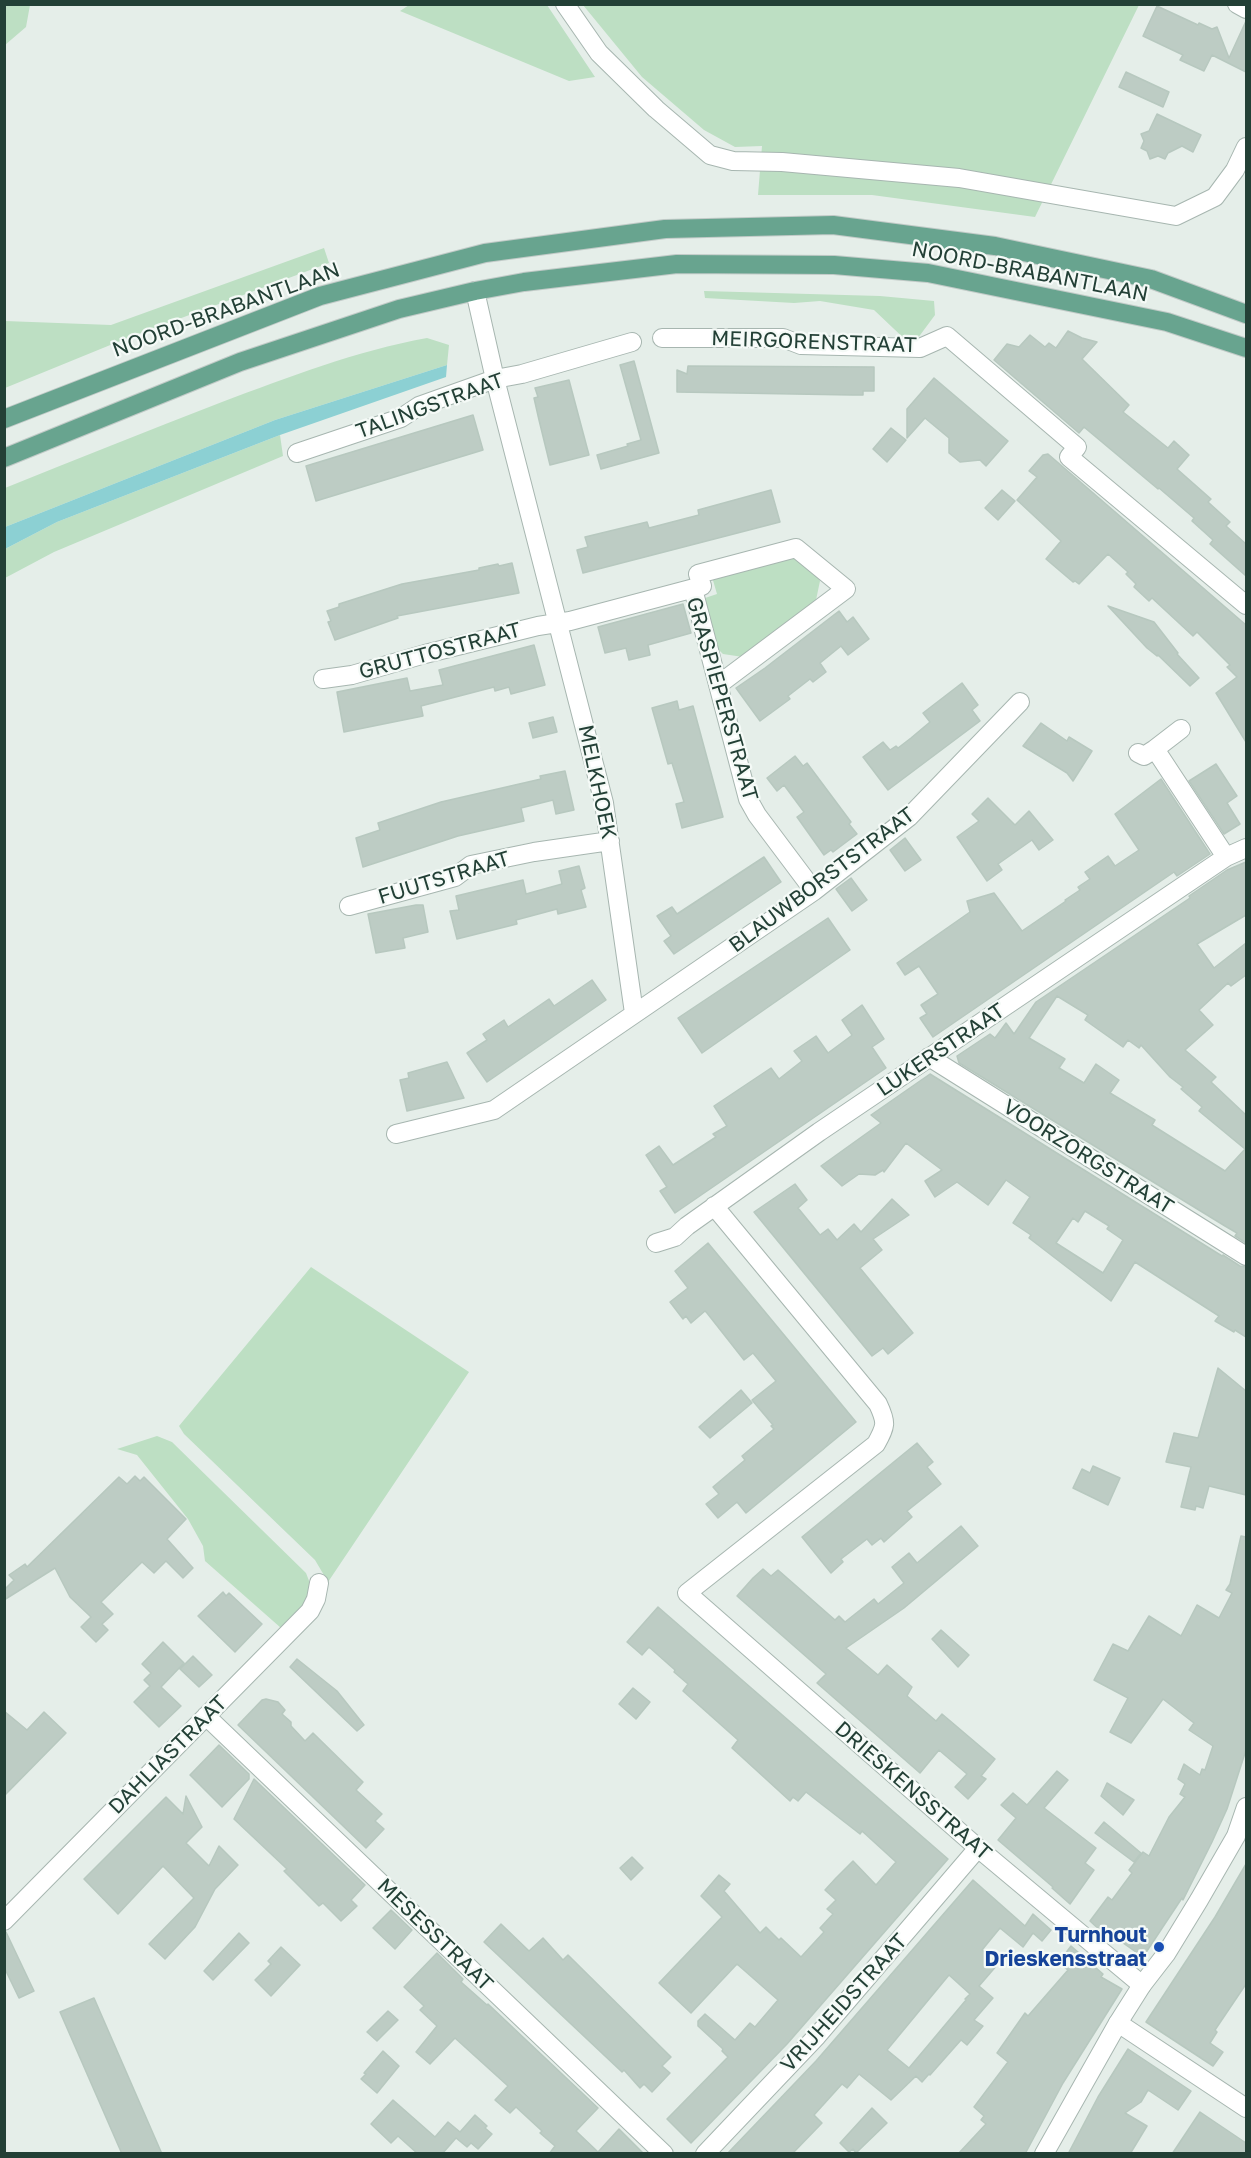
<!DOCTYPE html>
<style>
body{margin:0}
#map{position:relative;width:1251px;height:2158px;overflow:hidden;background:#e5eee9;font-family:"Golos Text",sans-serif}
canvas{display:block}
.frame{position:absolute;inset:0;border:6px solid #234036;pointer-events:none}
</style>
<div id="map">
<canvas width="1251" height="2158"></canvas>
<div class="frame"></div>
</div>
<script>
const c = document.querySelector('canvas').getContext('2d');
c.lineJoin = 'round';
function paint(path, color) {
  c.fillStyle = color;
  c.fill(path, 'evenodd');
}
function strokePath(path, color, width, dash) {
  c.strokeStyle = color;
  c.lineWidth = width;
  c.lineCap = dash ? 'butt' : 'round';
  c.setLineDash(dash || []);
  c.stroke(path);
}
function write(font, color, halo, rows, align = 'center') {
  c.font = font + ' "Golos Text",sans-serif';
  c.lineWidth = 4.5;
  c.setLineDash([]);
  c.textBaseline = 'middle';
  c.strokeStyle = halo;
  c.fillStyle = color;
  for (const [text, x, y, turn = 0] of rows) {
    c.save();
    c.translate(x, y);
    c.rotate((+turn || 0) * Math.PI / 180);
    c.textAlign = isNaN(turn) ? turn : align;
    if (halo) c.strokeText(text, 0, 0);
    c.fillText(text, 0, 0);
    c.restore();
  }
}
const green = new Path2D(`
 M5,4l25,1 -4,22 -21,18z
 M409,5h138l48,72 -26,4 -169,-70z
 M583,5h556l-104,212 -163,-22h-114l4,-49 -27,1 -31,-17 -62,-53z
 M324,248l5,15 -204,76 -120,49v-67l106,4z
 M704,291l176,5 54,5 1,14 -23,31 -38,-36 -54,-9 -26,2 -89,-5z
 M427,338l22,7 -2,20 -172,55 -270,107v-39c72,-29 144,-58 217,-86 67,-25 134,-51 205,-64z
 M280,435l3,21 -229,96 -49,26v-29l52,-27z
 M792,557l25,17 3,7 -4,19 -4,7 -69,50 -20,-3 -5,-5 -13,-51 12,-4 -5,-17z
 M311,1267l158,105 -141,210 -13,-22 -131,-126 -5,-8z
 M157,1436l15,6 134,131 5,13 -1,16 -29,26 -76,-67 -2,-15 -15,-27 -51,-64 -20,-6z`);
const water = new Path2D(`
 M447,365l-1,12 -166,58 -223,87 -52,27v-22l270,-107z`);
const building = new Path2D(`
 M1157,6l41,19 1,-2 13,6 5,-2 12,31 17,-37v51l-34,-17 -8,16 -24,-11 3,-5 -40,-19z
 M1126,72l43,20 -6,15 -44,-20z
 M1157,114l44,21 -8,17 -11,-6 -14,7 -3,6 -7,-3 -8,3 -3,-8 -6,-3 3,-7 -3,-7 8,-3z
 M1068,331l14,7 15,4 -15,17 47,46 -6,7 45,36 6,-7 15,14 -12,14 34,30 -3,3 22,20 -4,4 20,18v32l-36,-32 3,-4 -21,-19 2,-3 -35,-30 -1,1 -74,-62 -5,6 -85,-73 13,-16 12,3 11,-12 15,12 4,-4 7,5z
 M634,361l25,92 -58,16 -4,-14 31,-9 -1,-2 14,-4 -21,-75z
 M688,366l186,1v24h-11v4h-11l-175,-3v-22l10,4z
 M934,378l74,63 -22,25 -6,-6 -20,2 -11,-9v-15l-24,-20 -18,20v-29z
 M569,380l20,75 -39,10 -11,-45 -5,-22 4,-1 -3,-9z
 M473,415l10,35 -167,51 -10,-35z
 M891,428l15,12 -19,22 -14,-13z
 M1048,454l198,171v117l-30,-49 21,-16 -10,-10 3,-2 -33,-33 -4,4 -41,-38 -3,3 -15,-14 2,-3 -10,-10 2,-2 -20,-18 -29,30 -4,-3 -2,1 -27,-23 15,-18 -44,-41 20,-23 -8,-6 14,-16z
 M771,490l9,32 -197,51 -6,-23 11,-3 -3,-10 62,-15 2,6 50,-13 -1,-5z
 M1002,490l13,11 -17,19 -13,-12z
 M512,563l7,30 -122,23 1,2 -63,22 -7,-18 3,-1 -4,-10 12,-4v-3l63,-20 77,-14v-2l19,-4 1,2z
 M683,604l8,29 -43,12 2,10 -21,5 -3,-12 -21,5 -7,-26z
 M1108,606l46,16 24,31 -1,1 22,24 -9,8 -32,-31 -1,1 -10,-8z
 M839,611l8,11 6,-5 16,22 -21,16 -7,-9 -21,17 6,9 -13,10 -3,-3 -22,17 2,3 -30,22 -24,-33 29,-20z
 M534,645l11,40 -34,9 -2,-7 -14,4 -1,-4 -73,19 2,10 -79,16 -7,-40 70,-14 3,13 33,-6 -4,-15z
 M962,683l16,22 -6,5 8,11 -92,69 -25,-33 20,-15 7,8 6,-4 2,2 13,-10 19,-16 -7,-9z
 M677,701l2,9 14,-4 30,111 -41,11 -6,-24 8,-2 -12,-39 -4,1 -16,-56z
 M553,717l4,15 -24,6 -4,-15z
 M1041,723l26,18 2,-4 23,14 -19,30 -6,-8 -44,-27z
 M795,756l8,10 4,-3 44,59 -2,2 8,10 -24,18 -2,-2 -7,5 -27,-38 7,-5 -20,-27 -7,6 -10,-13z
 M1216,764l21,32 -10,7 13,21 -16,10 -35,-53z
 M565,771l9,39 -18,4 -3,-14 -32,8 3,13 -66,15 -95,31 -7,-29 24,-8 -2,-7 63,-21 100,-23 -1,-3z
 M1161,779l49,75 -33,22 -3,-4 -241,165 -13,-19 7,-4 -6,-9 17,-11 -19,-28 -14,9 -8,-12 73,-51 -3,-11 27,-8 28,38 44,-30 -1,-1 15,-10 -2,-3 12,-8 -5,-7 23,-16 7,10 24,-16 -24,-36z
 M988,798l27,27 14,-14 24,29 -14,10 -7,-10 -34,24 4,6 -15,11 -30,-44 22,-16 -7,-7z
 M905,838l16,22 -16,11 -15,-21z
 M764,857l17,25 -107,72 -10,-13 7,-5 -14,-20 15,-9 5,7z
 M1246,862v53l-49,29 17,24 32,-25v32l-15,11 -3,-3 -29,27 14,15 -28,25 31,27 -5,5 35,33v128l-11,-7 2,-3 -12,-7 -266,-163 -2,-7 33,-22 5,4 11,-15 8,11 22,-32 154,-104 -1,-2 38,-26zM1057,996l31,19 -3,5 38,27 5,-7 11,8 2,-3 29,32 13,10 -2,2 21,18 -3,4 46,38 -20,22 -73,-46 3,-5 -45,-27 9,-13 -23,-16 -12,19 -25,-15 6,-9 -36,-21z
 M579,866l6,22 -4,2 5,17 -28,7 -1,-5 -41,11 1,4 -60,15 -7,-28 9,-1 -3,-14 67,-16 3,14 36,-10 -3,-13z
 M851,878l16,22 -15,11 -16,-22z
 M416,905h7l5,27 -25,6 2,10 -29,5 -8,-39z
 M828,918l22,32 -148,103 -24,-35z
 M592,980l14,20 -119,82 -20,-29 20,-13 -4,-6 21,-14 4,7 41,-28 5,7z
 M862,1005l22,34 -12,8 14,21 -211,145 -15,-22 7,-4 -21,-32 13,-9 14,19 43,-28 -3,-3 14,-8 -13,-20 57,-38 8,11 23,-18 -8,-10 22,-15 12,17 23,-17 1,-1 -10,-15z
 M447,1062l17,36 -57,13 -7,-31 9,-2 -1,-5z
 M930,1074l292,182 1,-1 17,11 6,1v70l-11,-7 -1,2 -19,-11 4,-5 -84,-54 -24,39 -82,-63 2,-3 -18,-12 17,-26 -24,-17 -18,25 -31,-23 -22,15 -10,-16 17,-11 -36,-27 -22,29 -1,-2 -8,5 -16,-1 -17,12 -21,-20 60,-43 -10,-8zM1085,1211l24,15 -2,3 16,11 -20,33 -47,-30 17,-25 5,4z
 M795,1184l12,16 -9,8 22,27 8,-6 9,11 17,-16 7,8 31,-33 17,16 -36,24 9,11 -22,18 53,65 -25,21 -5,-6 -11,8 -118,-144z
 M708,1243l148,179 -110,91 -9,-11 -19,16 -12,-14 13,-10 -6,-7 32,-27 -3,-4 32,-27 -3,-3 2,-1 -21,-25 24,-19 -23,-28 -9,7 -37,-47 -2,-2 -14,12 -5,-7 -3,3 -13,-17 18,-14 -13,-17z
 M1218,1368l28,23v104l-37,-9 -6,22 -7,-2 -1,4 -14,-3 10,-40 -25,-5 8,-29 24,5z
 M741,1390l11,13 -42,35 -11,-11z
 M917,1443l16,19 -6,5 14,17 -34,27 5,6 -28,25 -3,-4 -9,7 -5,-6 -26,20 2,3 -12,11 -29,-36z
 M1093,1466l27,12 -12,27 -35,-17 9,-19 8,4z
 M135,1476l5,5 4,-4 42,42 -19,20 26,29 -10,10 -17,-17 -12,12 -12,-11 -41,40 12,12 -11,10 6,6 -12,12 -15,-15 10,-10 -21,-20 -15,-29 -51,32v-10l10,-10 -5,-5 16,-11 2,3 92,-90 8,7z
 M961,1526l17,20 -74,62 -58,40 32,27 9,-10 25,22 -5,9 29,25 6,-7 53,45 -14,17 5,3 -18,20 -13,-12 12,-13 -28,-24 -19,23 -103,-90 9,-9 -89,-78 16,-18 10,-9 8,7 7,-6 57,50 4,-4 6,6 29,-23 4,5 26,-21 -12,-16 17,-14 8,10z
 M1241,1536l5,1v213l-19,59 -15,33 -29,58 -1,-2 -39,59 -37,-26 -2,3 -14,-13 18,-24 4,3 20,-27 -3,-3 14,-18 6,4 20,-39 16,-20 -5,-3 5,-10 -7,-5 6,-15 16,11 2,-6 3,1 8,-24 -24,-16 5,-7 -31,-24 -32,44 -21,-11 18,-34 -34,-18 19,-36 15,7 21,-35 32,20 16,-31 22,13 13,-25 -6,-3 4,-6z
 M223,1592l3,4 3,-3 33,31 -27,28 -37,-36z
 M658,1607l290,252 -161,185 -96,99 -24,-24 61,-62 -6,-6 1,-2 -25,-23v-5l7,-7 30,26 15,-17 5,4 23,-27 -41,-36 -46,49 -32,-30 63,-66 -21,-21 18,-21 11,9 -6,7 36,42 6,-6 13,13 2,-2 20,19 23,-25 -4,-4 13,-14 -6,-5 9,-9 -11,-10 11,-12 17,-17 23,24 20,-23 -34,-31 -2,3 -54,-42 -8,9 -5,-4 -3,4 -58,-53 6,-8 -55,-49 5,-7 -14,-12 1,-2 -26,-23 -7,8 -15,-13z
 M941,1630l28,25 -11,12 -26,-28z
 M163,1642l21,21 -23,24 20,19 -22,21 -25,-25 16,-16 -6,-6 7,-7 -9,-9z
 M193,1656l19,19 -13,12 -19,-18z
 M297,1659l40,32 27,34 -7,6 -67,-64z
 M633,1688l17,14 -14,17 -17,-15z
 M266,1699l12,3 7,8 -3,4 9,8v4l14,15 8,-8 50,49 -7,8 26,24 -7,7 9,8 -18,19 -128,-123 24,-25z
 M4,1711l23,19 17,-18 22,21 -62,63z
 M219,1745l30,29v5l-27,28 -32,-32z
 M1057,1771l11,9 -24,28 52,40 -11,15 9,7 -24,34 -18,-16 1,-1 -55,-47 18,-22 -15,-13 12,-12 14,12z
 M254,1779l111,106 -14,15 6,6 -16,15 -18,-18 -4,3 -35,-35 3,-2 -53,-50z
 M1107,1783l27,17 -11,15 -22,-19z
 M186,1796l16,31 -16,16 23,23 10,-20 19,19 -23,24 -20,38 -30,32 -16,-15 45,-46 -31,-32 -45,48 -34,-35 82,-82 17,17z
 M1104,1822l37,31 -7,9 -39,-29z
 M632,1857l11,11 -12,12 -11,-12z
 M1246,1864v120l-31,46 2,2 -7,11 13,9 -10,14 -67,-44 69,-105z
 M973,1880l52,46 8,-12 18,16 -9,11 -9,-8 -10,14 -23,-19 -18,22 16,14 -19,22 14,12 -19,22 9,6 -16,19 -6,-5 -31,35 -1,-1 -7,8 -6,-6 -25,24 -32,-26 -12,14 -5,-4 -28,31 8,8 -30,31h-65l89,-93zM949,1975l21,19 -5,5 1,1 -57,68 -22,-18z
 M391,1910l21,20 -17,19 -22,-21z
 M501,1924l28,27 14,-13 20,22 5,-5 103,102 -9,9 8,7 -18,19 -8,-8 -4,4 -16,-18 -2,2 -138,-130z
 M4,1932h2l28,59 -15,7 -15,-31z
 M239,1933l10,10 -36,37 -9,-9z
 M1071,1946l32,28 -2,3 21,12 -59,94 -38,71h-67l28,-30 -5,-4 3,-4 -10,-9 34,-45 -11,-9 28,-40 3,3 40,-46 -8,-6 3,-5 -1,-1z
 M281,1947l19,18 -29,31 -16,-16 16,-16 -3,-3z
 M437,1953l26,26 -2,3 26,23 1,-1 110,104 -22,23 22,21 21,-23 25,25h-95l6,-8 -15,-13 2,-2 -26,-24 -6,6 -15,-13 13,-14 -53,-48 -25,26 -14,-12 21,-26 -17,-16 4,-4 -20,-19z
 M94,1998l68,156h-40l-62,-142z
 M388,2011l10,9 -21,21 -10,-9z
 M1128,2049l63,42 -13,19 -30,-20 -7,12 -16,11 22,13 -17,28h-62l30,-57z
 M383,2051l16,15 -22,27 -16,-14 5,-5 -2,-1z
 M393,2100l42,37 13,-15 12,10 15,-17 12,11 -2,2 7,6 -14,15 -7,-6 -4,4 -11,-9 -14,16h-24l-20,-18 -7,7 -20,-19z
 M872,2108l15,15 -31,30 -3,-4 -4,3 -9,-9z
 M1200,2112l46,31v11h-74z`);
const minor = new Path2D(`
 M565,4l34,49 57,56 54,46 23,6 49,1 177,16 217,38 39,-19 20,-27 11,-23
 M1237,4l9,5
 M475,291l20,88 109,424 30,210
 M662,338h121l18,7 119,3 27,-12 130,111 -8,10 177,148
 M297,453l104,-35 18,-12 76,-27 27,-5 110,-32
 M693,589l55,210 9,16 57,76
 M323,679l29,-4 73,-21 113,-28 32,-5 132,-35 -4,-12 98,-26 50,41 -128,96
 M1181,729l-26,20 71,108
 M1138,753l6,3 11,-7
 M349,906l106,-29 16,-12 63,-13 76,-11
 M929,1057l317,199
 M396,1134l98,-24 320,-219 95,-74 111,-115
 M714,1206l164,198c9,19 8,22 -2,40l-189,149 291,255 164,137
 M656,1243l19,-6 12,-11 132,-94 407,-275 20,-9
 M206,1716l458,438
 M4,1921l306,-310 6,-12 3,-16
 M1118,2023l128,85
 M705,2154l112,-118 161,-188`);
const tertiary = new Path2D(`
 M1044,2154l74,-131 24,-38 24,-31 33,-54 37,-64 10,-29`);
const primary = new Path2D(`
 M4,419l316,-123 165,-43 180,-24 168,-4 162,21 156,33 95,35
 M4,458l236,-96 159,-53 76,-18 49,-9 153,-18 157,1 94,8 239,49 79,26`);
const markers = [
 [1159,1947,6,"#1a4fb4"]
];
const streetNames = [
 ["NOORD-BRABANTLAAN",1030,272,11],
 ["NOORD-BRABANTLAAN",226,310,-20],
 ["MEIRGORENSTRAAT",814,342,2],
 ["TALINGSTRAAT",430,406,-20],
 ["GRUTTOSTRAAT",440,651,-15],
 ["GRASPIEPERSTRAAT",722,699,74],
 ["MELKHOEK",597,782,78],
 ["FUUTSTRAAT",444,878,-17],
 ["BLAUWBORSTSTRAAT",822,880,-37],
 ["LUKERSTRAAT",941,1050,-34],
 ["VOORZORGSTRAAT",1088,1157,32],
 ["DAHLIASTRAAT",168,1755,-45],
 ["DRIESKENSSTRAAT",913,1791,41],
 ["MESESSTRAAT",435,1935,44],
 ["VRIJHEIDSTRAAT",844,2003,-48]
];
const transitNames = [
 ["Turnhout",1147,1935],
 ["Drieskensstraat",1147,1959]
];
paint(green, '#bddfc3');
paint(water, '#8cd0d3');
paint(building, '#bdccc4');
strokePath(building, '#b7c8bf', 1.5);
strokePath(minor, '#a7b6b0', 20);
strokePath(tertiary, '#a7b6b0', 20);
strokePath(primary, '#c1cac7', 20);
strokePath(minor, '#fff', 18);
strokePath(tertiary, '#fff', 18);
strokePath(primary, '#68a48f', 18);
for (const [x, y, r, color] of markers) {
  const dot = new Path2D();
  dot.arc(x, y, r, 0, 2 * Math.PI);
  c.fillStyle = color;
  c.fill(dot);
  strokePath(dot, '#f5faf7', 2);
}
write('21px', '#234036', '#f5faf7', streetNames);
write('bold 21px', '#164399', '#f5faf7', transitNames, 'right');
</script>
